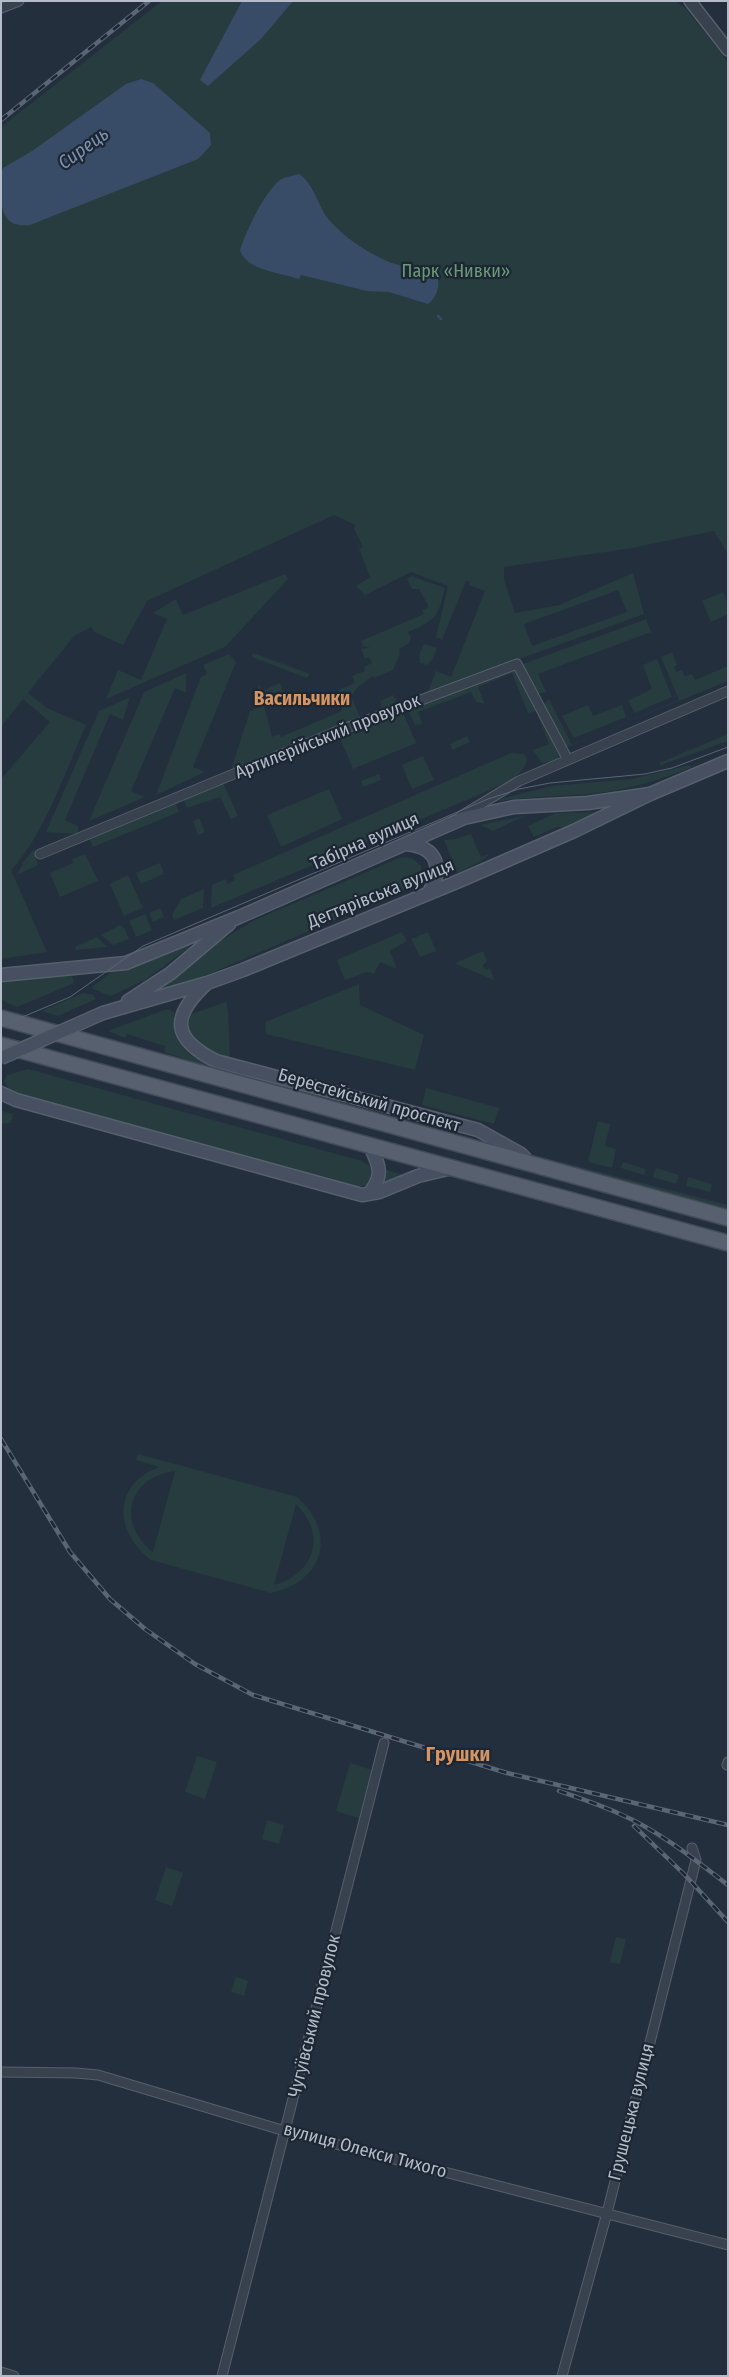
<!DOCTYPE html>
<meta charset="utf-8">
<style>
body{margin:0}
#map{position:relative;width:729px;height:2377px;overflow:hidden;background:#242f3e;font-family:"Fira Sans Condensed",sans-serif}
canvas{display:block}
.frame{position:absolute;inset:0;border:2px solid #b4bcc9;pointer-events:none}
</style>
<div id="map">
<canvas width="729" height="2377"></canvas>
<div class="frame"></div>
</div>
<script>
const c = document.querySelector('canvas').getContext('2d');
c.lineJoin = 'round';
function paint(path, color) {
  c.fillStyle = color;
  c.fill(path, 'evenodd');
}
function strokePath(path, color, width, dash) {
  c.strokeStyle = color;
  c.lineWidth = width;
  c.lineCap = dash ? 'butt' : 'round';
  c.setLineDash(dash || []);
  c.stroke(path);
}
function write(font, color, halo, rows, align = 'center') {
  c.font = font + ' "Fira Sans Condensed",sans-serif';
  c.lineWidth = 4.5;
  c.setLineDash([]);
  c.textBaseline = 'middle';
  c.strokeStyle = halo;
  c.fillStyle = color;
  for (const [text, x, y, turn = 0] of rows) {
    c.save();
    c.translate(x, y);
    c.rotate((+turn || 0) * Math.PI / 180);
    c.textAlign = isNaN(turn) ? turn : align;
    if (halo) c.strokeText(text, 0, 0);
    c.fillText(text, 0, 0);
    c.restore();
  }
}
const green = new Path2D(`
 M162,1h514l10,8 42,53v492l-14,-23 -82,17 -128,19v12l11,34 44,-8 74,-32 11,41 -216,78 8,-21 15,6 34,-86 -16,-6 1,-3 -4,-1 -24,59 -6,-3 12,-51 -37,-14 -46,23 -9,-9 14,-9 -11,-28 4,-2 -9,-18 1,-4 -21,-10 -187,86 -24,44 -29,-13 -3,-5 -17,9 -46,57 19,15 39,17c-20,45 -42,111 -75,145l36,82 -46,7v-180l49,-57 -27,-23 -22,28v-600zM618,590l9,22 -95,34 -8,-21 3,-2z
 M285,574l3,5 -63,68 -119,52 12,-29 23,10 26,-61 -14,-6 23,-14 7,16z
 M412,576l33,12c-8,31 -8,31 -37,44l3,6 -3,6 -9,5 1,5 -7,16 -19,8 -1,-2 -15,11 -7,9 10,23 -130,51 19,-59 14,-5 8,31 7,-3 2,3 61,-26 -1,-5 6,-3 -3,-5 -3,1 -3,-9 17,-7 -3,-7 13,-5 -1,-4 8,-4 -3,-6 -4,2 -4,-10 9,-2 -7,-1 -2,-5 63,-27 -2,-4 7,-3 -10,-18h-7l-5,-10z
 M723,592l5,12v10l-17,8 -9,-21z
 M646,619l5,13 -113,42 8,18 -10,2 -14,-24 1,-6z
 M424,644l13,4 -5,12 -5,5 -7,-2 -1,-8z
 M672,652l5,13 -3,2 2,5 6,-2 3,6 7,-2 3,6 33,-14v15l-162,66 -25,-40 8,-8 23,46 107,-45 -18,-43z
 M253,653l57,21 -3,4 -55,-21z
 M229,654l7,8 -43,105 12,5 -49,23 45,-118 6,-3 -4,-9z
 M657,659l15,38 -37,16 -7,-12 24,-12 -9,-24z
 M517,668l45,86 -8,8 -12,1 -9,-13 16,-6 -13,-33 -8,2 -16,-40 -34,14 7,17 -9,-2 -5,-10 -53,20 4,12 -7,1 -6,-13 2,-4z
 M186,673v20l-11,-5 -44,103 14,6 -56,24 55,-129z
 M280,683l3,9 -27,12 3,-20 3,7z
 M393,695l4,8 -15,6 -2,-8z
 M130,697l-7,23 -13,-6 -45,106 13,6v8l-32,-2 53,-121z
 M588,705l5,11 29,-11 4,12 -52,21 -12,-22z
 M403,712l13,31 -63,26 -13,-31z
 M728,734v7l-67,24 -2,-2z
 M467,736l3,6 -18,8 -2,-6z
 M511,753l13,1 3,5c-2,19 -29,26 -44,34l-272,115 1,-23 13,-6 3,5 7,-4 -2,-5z
 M423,756l11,24 -22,9 -10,-24z
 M690,765l1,3c-28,10 -56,20 -85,24 -38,5 -77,4 -115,10v-1l61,-15 80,-7z
 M379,774l2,6 -18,7 -2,-6z
 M223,783l15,33 -7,3 -11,-22 -33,11 -4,-9z
 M329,789l13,30 -61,28 -14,-32z
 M175,802l4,10 -86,35 -4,-9z
 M597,812l2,2 -28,13h-14l-23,10 -6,-11 28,-13z
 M524,816l-31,15 -13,-6z
 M199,818l6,14 -7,3 -5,-14z
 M471,834l10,23 8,-3c-6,9 -22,12 -31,20l-14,-34 11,-1z
 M34,849l4,16 -21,10 7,-14z
 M85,854l13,27 -38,16 -10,-24 23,-10 -1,-4z
 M406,857l7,2 8,7v11l-9,10 -201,86 -67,26 68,-53 41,-25 146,-63z
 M160,863l4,11 -23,10 -5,-11z
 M128,875l15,33 -19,8 -14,-32z
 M204,889l-1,19 -29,12 -2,-5 9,-16z
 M160,908l4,9 -11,5 -4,-9z
 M145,914l7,16 -16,7 -7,-16z
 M120,925l5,4 4,10 -16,6 -12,-10z
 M402,932l5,9 -17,10 7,18 -17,-7 -6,12 -7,-2 -22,8 -8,-19 2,-2z
 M428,932l8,19 -16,6 -9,-18z
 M97,937l10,10 -31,3 -1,-3z
 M188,944l2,3 -45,33 -34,16 -20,-8 20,-16z
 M483,951l4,10 -5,5 4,4 4,-2 4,12 -38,-16 1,-2z
 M72,976l2,6 -2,2 -55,23 -16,-7v-19z
 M359,984l1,21 64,30 -9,35 -149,-36 -1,-12z
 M83,993l10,2 3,4 -38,17 -16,-5z
 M226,1002l2,9 2,47c-22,-7 -49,-15 -39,-44z
 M167,1009l7,3c-1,36 12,42 42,57l-52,-17 1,-6 -38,-12 -2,4 -17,-7z
 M28,1069l334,92 11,7 1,4 -3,12 -14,3 -345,-94 -8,-12 3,-6z
 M426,1088l73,20 -5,16 -72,-19z
 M1,1111l12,3 -2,9 -10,1z
 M598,1121l12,3 -5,22 11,3 -4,19 -24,-6z
 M530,1154l198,51v8l-186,-51z
 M623,1162l23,7 -2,6 -23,-7z
 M656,1168l23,7 -3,9 -23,-7z
 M387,1170l19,6 -21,9z
 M688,1177l24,7 -2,8 -24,-6z
 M138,1454l159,43c41,36 27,85 -26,96l-120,-33c-29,-22 -41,-62 -6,-86 4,-3 10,-5 14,-7l-23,-7zM175,1471l-22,81c-37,-29 -25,-75 22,-81zM296,1504c31,31 19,70 -22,81z
 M197,1756l20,6 -12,37 -20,-7z
 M350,1763l25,8 -14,48 -25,-8z
 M267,1820l17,5 -5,19 -17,-5z
 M166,1867l17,6 -11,33 -17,-6z
 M616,1937l10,2 -6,25 -10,-2z
 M236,1977l12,4 -4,15 -13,-4z`);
const water = new Path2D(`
 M242,1h51l-32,38 -53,47 -8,-6z
 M141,79l12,4 57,50 1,12 -13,14 -168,66c-27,3 -29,-15 -29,-37 0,-6 -1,-13 2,-20l29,-17 94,-67z
 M299,174c17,12 18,32 31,47 17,19 45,37 68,44 13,4 26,3 38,9 6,9 0,25 -8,30l-39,-12 -22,-1 -66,-16 -2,4c-17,-6 -54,-9 -59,-29 7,-20 23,-56 40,-70 4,-3 13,-4 19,-6z`);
const stream = new Path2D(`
 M469,271l3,2
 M438,316l3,3`);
const minor = new Path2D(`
 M1,8l18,-7
 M461,816l58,-35 209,-90
 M40,854l293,-121 184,-69 51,96
 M727,1765l1,-3
 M1,2072l75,1 22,2 187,56 443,114
 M1,2372l13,4
 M222,2376l162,-633
 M562,2376l45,-163 89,-353 -4,-12`);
const tertiary = new Path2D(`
 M690,1l38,49`);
const secondary = new Path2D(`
 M406,844c32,3 38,24 22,50
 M1,975l125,-12 113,-46 225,-99 50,-11 74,-4 62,-9
 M205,985c-34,32 -33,54 11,76l262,69 43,24 4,4v5
 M128,1001l43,-28 58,-49
 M103,1013l104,-30 36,-13 216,-89 115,-50 76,-37 78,-33
 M1,1093l15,7 346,95 17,-3 39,-16 34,-8
 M369,1144c10,21 16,30 0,50`);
const primary = new Path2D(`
 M1,1018l727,200
 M1,1045l727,198`);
const tram = new Path2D(`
 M1,1026l69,-29 73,-51 345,-147 31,-10 31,-6 95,-9 27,-6 56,-21`);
const rail = new Path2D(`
 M1,120l148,-119
 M1,1439l69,113 40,47 35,30 50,35 58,31 254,78 221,52
 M559,1791c20,7 41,14 61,23 39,17 74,45 108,71
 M634,1826l51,49 43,47`);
const secondaryBridge = new Path2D(`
 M1,1058l102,-45`);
const parkNames = [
 ["Парк «Нивки»",456,272]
];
const streetNames = [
 ["Артилерійський провулок",328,737,-22],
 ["Табірна вулиця",365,842,-24],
 ["Дегтярівська вулиця",381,894,-22],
 ["Берестейський проспект",369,1101,16],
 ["Чугуївський провулок",315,2016,-76],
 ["Грушецька вулиця",632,2112,-76],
 ["вулиця Олекси Тихого",365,2151,15]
];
const waterNames = [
 ["Сирець",84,149,-36]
];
const neighbourhoodNames = [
 ["Васильчики",302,700]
];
const quarterNames = [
 ["Грушки",458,1755]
];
paint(green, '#263c3f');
paint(water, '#394c67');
strokePath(stream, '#394c67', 2.5);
strokePath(minor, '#565f6c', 11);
strokePath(tertiary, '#565f6c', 14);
strokePath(secondary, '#565f6c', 15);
strokePath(primary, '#414a57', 18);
strokePath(minor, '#38414e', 9);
strokePath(tertiary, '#38414e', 11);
strokePath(secondary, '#465061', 12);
strokePath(primary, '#56606e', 15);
strokePath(tram, '#5a6575', 1);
strokePath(rail, '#5a6575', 4.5);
strokePath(rail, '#1d2633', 2.5, [8]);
strokePath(secondaryBridge, '#565f6c', 15, []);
strokePath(secondaryBridge, '#465061', 12);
write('18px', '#6b9a76', '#1d2633', parkNames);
write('18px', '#b4bcc9', '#1d2633', streetNames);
write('italic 19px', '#7c92b1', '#1d2633', waterNames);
write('bold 19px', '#d59563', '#1d2633', neighbourhoodNames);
write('bold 20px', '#d59563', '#1d2633', quarterNames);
</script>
